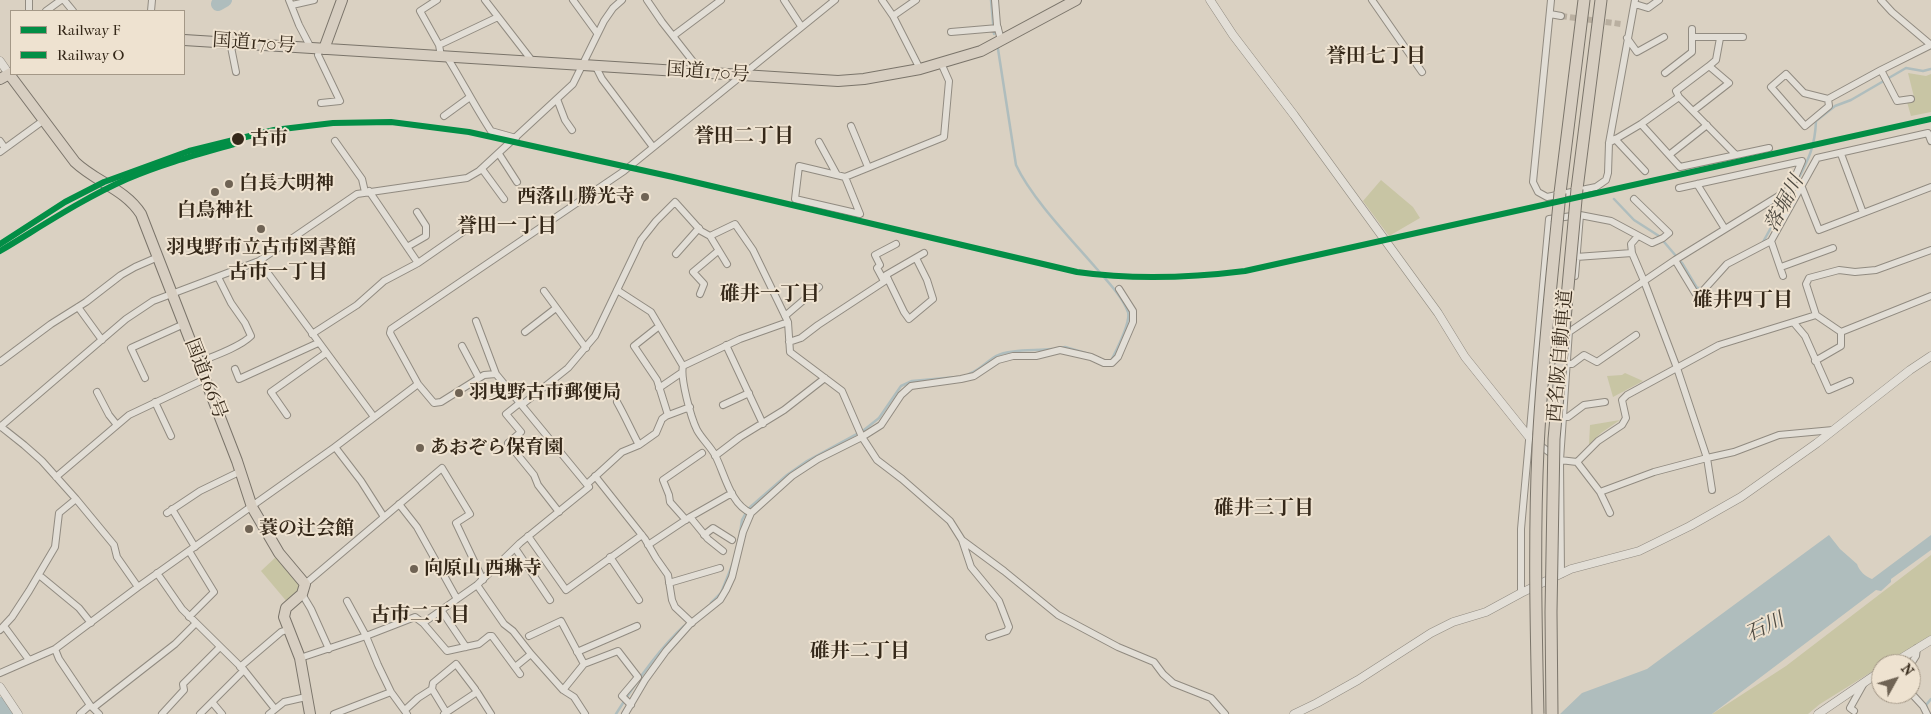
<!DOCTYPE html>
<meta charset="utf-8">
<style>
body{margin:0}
#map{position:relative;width:1931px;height:714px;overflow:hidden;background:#dad1c2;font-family:"IM FELL French Canon",serif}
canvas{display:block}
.legend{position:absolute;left:10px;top:10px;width:175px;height:65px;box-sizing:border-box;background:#eee2d0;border:1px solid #a49887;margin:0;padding:6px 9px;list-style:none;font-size:15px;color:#352819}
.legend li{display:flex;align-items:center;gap:10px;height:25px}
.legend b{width:25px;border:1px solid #a49887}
.north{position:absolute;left:1871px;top:654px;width:50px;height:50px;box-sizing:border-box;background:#eee2d0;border:1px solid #a49887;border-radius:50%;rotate:51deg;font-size:14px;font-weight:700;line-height:20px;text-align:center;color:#352819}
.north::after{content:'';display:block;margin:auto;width:18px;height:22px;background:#6f6354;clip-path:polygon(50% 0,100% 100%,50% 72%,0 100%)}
</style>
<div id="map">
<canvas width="1931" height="714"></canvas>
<ul class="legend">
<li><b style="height:6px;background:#028e46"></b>Railway F</li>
<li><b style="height:6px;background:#028e46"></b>Railway O</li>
</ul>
<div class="north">N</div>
</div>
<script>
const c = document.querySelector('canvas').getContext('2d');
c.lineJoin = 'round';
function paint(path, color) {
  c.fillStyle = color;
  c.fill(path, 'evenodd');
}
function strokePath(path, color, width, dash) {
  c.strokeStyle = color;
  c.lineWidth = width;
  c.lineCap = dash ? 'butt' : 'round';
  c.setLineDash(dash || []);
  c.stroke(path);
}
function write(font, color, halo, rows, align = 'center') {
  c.font = font + ' "IM FELL French Canon","Noto Serif JP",serif';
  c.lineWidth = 4;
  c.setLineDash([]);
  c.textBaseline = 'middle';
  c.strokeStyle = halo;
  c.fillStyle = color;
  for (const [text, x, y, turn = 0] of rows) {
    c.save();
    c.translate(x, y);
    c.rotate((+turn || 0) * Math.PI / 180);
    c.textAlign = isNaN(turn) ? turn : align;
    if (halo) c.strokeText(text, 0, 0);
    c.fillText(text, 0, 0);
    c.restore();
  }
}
const green = new Path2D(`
 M1908,73l18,3 5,-2v38l-20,4 -4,-14 8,-1z
 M1381,180l32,27 7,11 -31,18 -26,-35z
 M1625,373l18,8 -30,16 -6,-21 15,-1z
 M1620,420l-19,13 -12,12 1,-20z
 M278,555l23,29 -1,7 -12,12 -27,-32z
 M1931,555v81l-46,28h-4v2l-61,38 -12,10h-96l74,-48z`);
const water = new Path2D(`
 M1829,535l11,14 17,15c2,7 9,13 15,15l59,-44v15l-40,29v3l-10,9 -5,-1 -164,124h-152l22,-21 65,-24z`);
const stream = new Path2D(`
 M991,0l3,34
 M998,49l18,116c16,34 55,74 80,103 11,13 26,28 32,44 3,10 -11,37 -16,47
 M1795,185c12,-23 20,-36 21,-64l19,-15 16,-6 55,-32 17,3 8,-2
 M1614,199l20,21 25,16 23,27 15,25h4
 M1763,242l29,-52
 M1060,348l5,-1 24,7
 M969,374c11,-4 18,-13 27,-18 13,-7 41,-5 56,-7
 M740,533l2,-13 6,-11 39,-34 20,-14 57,-31 15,-12 22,-32 11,-5 45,-4
 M711,603l10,-10 12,-30
 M1927,708l-1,-3 5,-6
 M616,714c18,-29 43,-65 68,-88`);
const river = new Path2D(`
 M218,4l7,-4
 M0,704l7,10`);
const minorTunnel = new Path2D(`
 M1561,16l60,8`);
const minor = new Path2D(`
 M29,0v11
 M64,0l9,11
 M289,0l10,25 12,23
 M437,0l-17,11 19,34 2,11
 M485,0l48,62
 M573,0l24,33
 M647,0l15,22 40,51
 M784,0l17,26
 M882,0l11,16 27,53
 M995,0l2,25 4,15
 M1372,0l50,72
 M1551,0l-18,182 5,10 9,5 49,-10 10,-7 2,-7 1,-30 26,-143
 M1881,0l11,12 39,33
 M1635,4l13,4 11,-8
 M292,5l22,-5
 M46,11l15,-11
 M151,11l1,-11
 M1550,14l11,2
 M893,16l23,-16
 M951,32l47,-4
 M673,36l48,-36
 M1692,37h51
 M1627,38l10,14 27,-15
 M230,42l6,30
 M439,45l59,-28
 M319,49l-1,6 22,46 -19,2
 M447,57c15,24 28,50 44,74l25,7
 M1709,66l7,-6 4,-22
 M596,67l6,12 51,68
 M1881,70l16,31 14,-2
 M1665,73l27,-21v-23
 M1679,97l56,57
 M557,99l8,21 7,10
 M1828,99l1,7 -24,20 -34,-39 15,-13 18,19 24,6 53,-29 50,-25
 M444,116l26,-19
 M1641,124l39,43 89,-19
 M851,126l17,41
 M1615,139l30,32
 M0,141l5,7
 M335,141l27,38 3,13
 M819,142l18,33
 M1609,143l32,-19 38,-27 -3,-6 33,-25 20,17 -36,28
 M0,152l44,-32
 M499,154l18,28
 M1841,154l22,59
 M1669,155l38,-30
 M482,169l22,30
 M845,177l15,37 -65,-15 4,-33 46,11 99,-40 5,-56 -8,-18
 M1697,184l28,45
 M1801,185l18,45 112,-43
 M1679,188l123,-27 -12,28
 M710,236l25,-12 18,26 35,72
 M1637,237l-6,7 1,9 12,28 33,87 30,90 27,-6 45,-17 54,-5
 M407,247l19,-11v-10l-9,-14
 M676,254l23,-26
 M1576,257l56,-4
 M916,258l11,22 6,19 -24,20 -5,-7 -18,-37 38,-22
 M1675,260l20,33 5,1 27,-30 44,-23
 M259,261l115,156
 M418,263l49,-34
 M1781,267l52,-19
 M1575,276l5,-61
 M1783,276l-12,-35 46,-83 111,-25 3,8
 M884,281l-7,-13 3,-3 -5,-10 21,-11
 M617,290l34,22 32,54 57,-27 48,-17 2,30 52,39 20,46 15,23 25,19 48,42 12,19 42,31 54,44 60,32 36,15 9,12 10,9 38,15 14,16
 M544,291l42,57
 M700,294l4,-10 -11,-12 25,-21
 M78,307l24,33
 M1816,315l25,17 90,-36
 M785,316l34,-29
 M476,321l20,53
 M1794,323l11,13 24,54 21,-9
 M658,327l-24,19 23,34 11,35
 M525,332l31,-24
 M1569,332l106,-72 115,-71 11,-4
 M312,334l45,-29 27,-24 34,-18 -49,-72
 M789,342l12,-4 17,-13 70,-46
 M726,345l37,79
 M462,346l17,32
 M1815,361l26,-15v-14
 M0,362l51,-38 35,-22 35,-27 14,-8 23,-10
 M199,362c15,-6 41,-15 52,-26l-6,-13 -14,-20 -13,-26
 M1567,364h5l12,-9 13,7 39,-27
 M683,366c-3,12 8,52 14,64 5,9 13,16 18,25 10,19 15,49 36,58
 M235,369l4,10 79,-36
 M145,378l-14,-30 53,-24
 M659,388l22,-15
 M97,392l12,23 8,10
 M155,402l16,34
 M521,402l-15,12 15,18 -13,11 26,32 4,10 21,27
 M617,402c8,14 14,28 22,43
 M523,404l45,-36 27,-32 46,-96 15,-19 19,-19 26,29 9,5 17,28
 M723,405l26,-12
 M287,415l-16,-23 55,-39
 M1563,417h5l16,-12 21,-3
 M0,426l24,19 18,16 34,38 38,46 3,12 21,30
 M0,427l126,-108 27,-18 106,-40 98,-67 110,-16 12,-7 94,-87 31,-63 9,-13 9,-8
 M1538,444l22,16 17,2 21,-21 24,-16 4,-7 -4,-18 5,-5 92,-50 97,-30 -10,-31 3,-6 30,-8 16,2 21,-2 55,-20
 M335,447l26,34 23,36
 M715,456l25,-19 44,-27 41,-32
 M1577,462l23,30 10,21
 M595,476l50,63 11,19 12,17 4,25 3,7 17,16
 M56,477l73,-62 76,-36
 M587,484l35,-32 17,-7 17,-12 6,-14 4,-3 24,-9
 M1600,492l54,-20 53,-14 5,32
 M399,504l18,23 40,72
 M172,509l23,38
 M167,513l33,-22 39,-19
 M690,517l18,22 15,12
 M686,520l-16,-18 -1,-7 -6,-15 39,-27
 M704,535l9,-7 19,12
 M528,536l38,54 76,-55
 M962,540l9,27 28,34 10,26 -2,4 -18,6
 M648,545l42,-28 42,-24
 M515,548l35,52
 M189,551l25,41 -25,25
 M610,557l29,43
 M157,573l25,36 62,61 -44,44
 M1561,574l-1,-114 9,-129
 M39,575l40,33 12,15
 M669,583l51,-15
 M305,584l137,-116 28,46 -14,9 27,57
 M477,585l27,39 9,7 18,23 32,36 11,7 11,17
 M1521,593v-64l28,-310 31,-4 31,6 41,22 11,-5 6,-5 -35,-34
 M302,594l9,15 18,40
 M347,601l19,35 12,29 13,27 16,22
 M441,610l25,37
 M423,623l24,28 32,-7 10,-8h3l28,38
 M4,626l25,34
 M0,630l12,-13 17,-26 26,-44 4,-34 17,-14
 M529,636l32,-15 23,43
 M55,649l4,10 31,46
 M577,652l60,-26
 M300,658l66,-22 49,-19 8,6 54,-38 43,-42 69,-56 -93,-113 -12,1 -43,27 -7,1 -16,-19 -28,-51 1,-4 233,-158 211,-171
 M1911,664l5,-8 1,-8
 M240,667l41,-35 8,-3
 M515,667l16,-13
 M244,670l31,39
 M0,673l55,-24 83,-62 197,-140 83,-63
 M563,690l21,-26 34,-13 20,26 -16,19 9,9
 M1911,693l12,13 4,8
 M212,702l10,12
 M93,708l82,-64 21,-21
 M405,710l13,-12 14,-9
 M1854,711l-4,-3 14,-25
 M446,712l-14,-23 1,-6 23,-19 19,25
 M80,714l10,-9 9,9
 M162,714l22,-24 -1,-6 37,-37
 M269,714l15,-12 22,-5
 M334,714l57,-22
 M444,714l33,-22 14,22
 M625,714l20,-34 21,-29 24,-27 30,-24 6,-10 6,-13 11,-45 8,-19 41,-37 26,-17 44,-22 19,-12 20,-30 10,-9 50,-7 13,-3 24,-16 15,-4h23l24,-6 31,7 13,6h8l6,-6 15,-35v-11l-14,-22`);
const tertiary = new Path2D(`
 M1210,0l23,35 61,80 144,198 27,44 64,80
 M0,61l9,13
 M1892,664l39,-24
 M0,687l18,27
 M1294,714l23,-11 41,-23 73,-47 22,-11 33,-10 35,-19 50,-24 68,-18 51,-25 51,-29 76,-54 93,-73 21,-14
 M1818,714l63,-43`);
const trunk = new Path2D(`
 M184,40l654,41 26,-2 56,-10 61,-18 95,-51
 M324,49l18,-49
 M9,74l66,88c21,20 50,27 66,52l96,247 15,46 27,46 26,31 -3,10 -16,14 -2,9 16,41 10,56
 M0,79l11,-6`);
const motorway = new Path2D(`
 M1577,189l24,-189
 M1560,193l24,-193`);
const motorwayBridge = new Path2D(`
 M1538,714c-2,-88 -4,-177 0,-265 4,-86 14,-171 22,-256
 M1552,714l-1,-102 3,-173 23,-250`);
const rail1 = new Path2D(`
 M0,244l65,-42 39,-20 85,-31 85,-21 59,-7 58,-1 78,10 204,45 404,95c56,8 112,6 168,-1l686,-152`);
const rail2 = new Path2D(`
 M0,251c42,-25 82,-52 127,-72 37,-16 76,-26 114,-37`);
const markers = [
 [238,139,7,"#352819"],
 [229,184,5,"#6f6354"],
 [215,192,5,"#6f6354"],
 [645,197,5,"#6f6354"],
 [261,229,5,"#6f6354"],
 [459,393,5,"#6f6354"],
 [420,448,5,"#6f6354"],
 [249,529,5,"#6f6354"],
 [414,569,5,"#6f6354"]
];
const streetNames = [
 ["国道170号",254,44,4],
 ["国道170号",708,73,4],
 ["西名阪自動車道",1561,356,-85],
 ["国道166号",205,379,69]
];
const stopNames = [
 ["古市",250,139]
];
const poiNames = [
 ["白長大明神",239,184],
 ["西落山 勝光寺",635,197,"right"],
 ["白鳥神社",215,211,"center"],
 ["羽曳野市立古市図書館",261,248,"center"],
 ["羽曳野古市郵便局",469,393],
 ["あおぞら保育園",430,448],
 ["蓑の辻会館",259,529],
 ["向原山 西琳寺",424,569]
];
const neighbourhoodNames = [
 ["誉田七丁目",1376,57],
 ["誉田二丁目",744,137],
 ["誉田一丁目",507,227],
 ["古市一丁目",278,273],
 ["碓井一丁目",770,295],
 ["碓井四丁目",1743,301],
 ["碓井三丁目",1264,509],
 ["古市二丁目",420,616],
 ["碓井二丁目",860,652]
];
const waterNames = [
 ["落堀川",1785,204,-62],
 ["石川",1765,628,-25]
];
paint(green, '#c8c5a4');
paint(water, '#afbdbd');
strokePath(stream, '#afbdbd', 2.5);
strokePath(river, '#afbdbd', 14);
strokePath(minorTunnel, '#b9afa0', 6, [6, 3]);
strokePath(minor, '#918b81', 8);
strokePath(tertiary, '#918b81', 9);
strokePath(trunk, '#7a746a', 12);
strokePath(motorway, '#7a746a', 13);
strokePath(minor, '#e2ded6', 6);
strokePath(tertiary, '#e2ded6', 8);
strokePath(trunk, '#d7cec1', 10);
strokePath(motorway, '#d7cec1', 11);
strokePath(motorwayBridge, '#7a746a', 13, []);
strokePath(motorwayBridge, '#d7cec1', 11);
strokePath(rail1, '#028e46', 6);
strokePath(rail2, '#028e46', 6);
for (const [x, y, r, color] of markers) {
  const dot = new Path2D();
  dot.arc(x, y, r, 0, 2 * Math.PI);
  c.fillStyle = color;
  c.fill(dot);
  strokePath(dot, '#eee2d0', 2);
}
write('19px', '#352819', '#eee2d0', streetNames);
write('bold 19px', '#352819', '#eee2d0', stopNames, 'left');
write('bold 19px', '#352819', '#eee2d0', poiNames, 'left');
write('bold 20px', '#352819', '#eee2d0', neighbourhoodNames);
write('italic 20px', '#4f4b42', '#eee2d0', waterNames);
</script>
